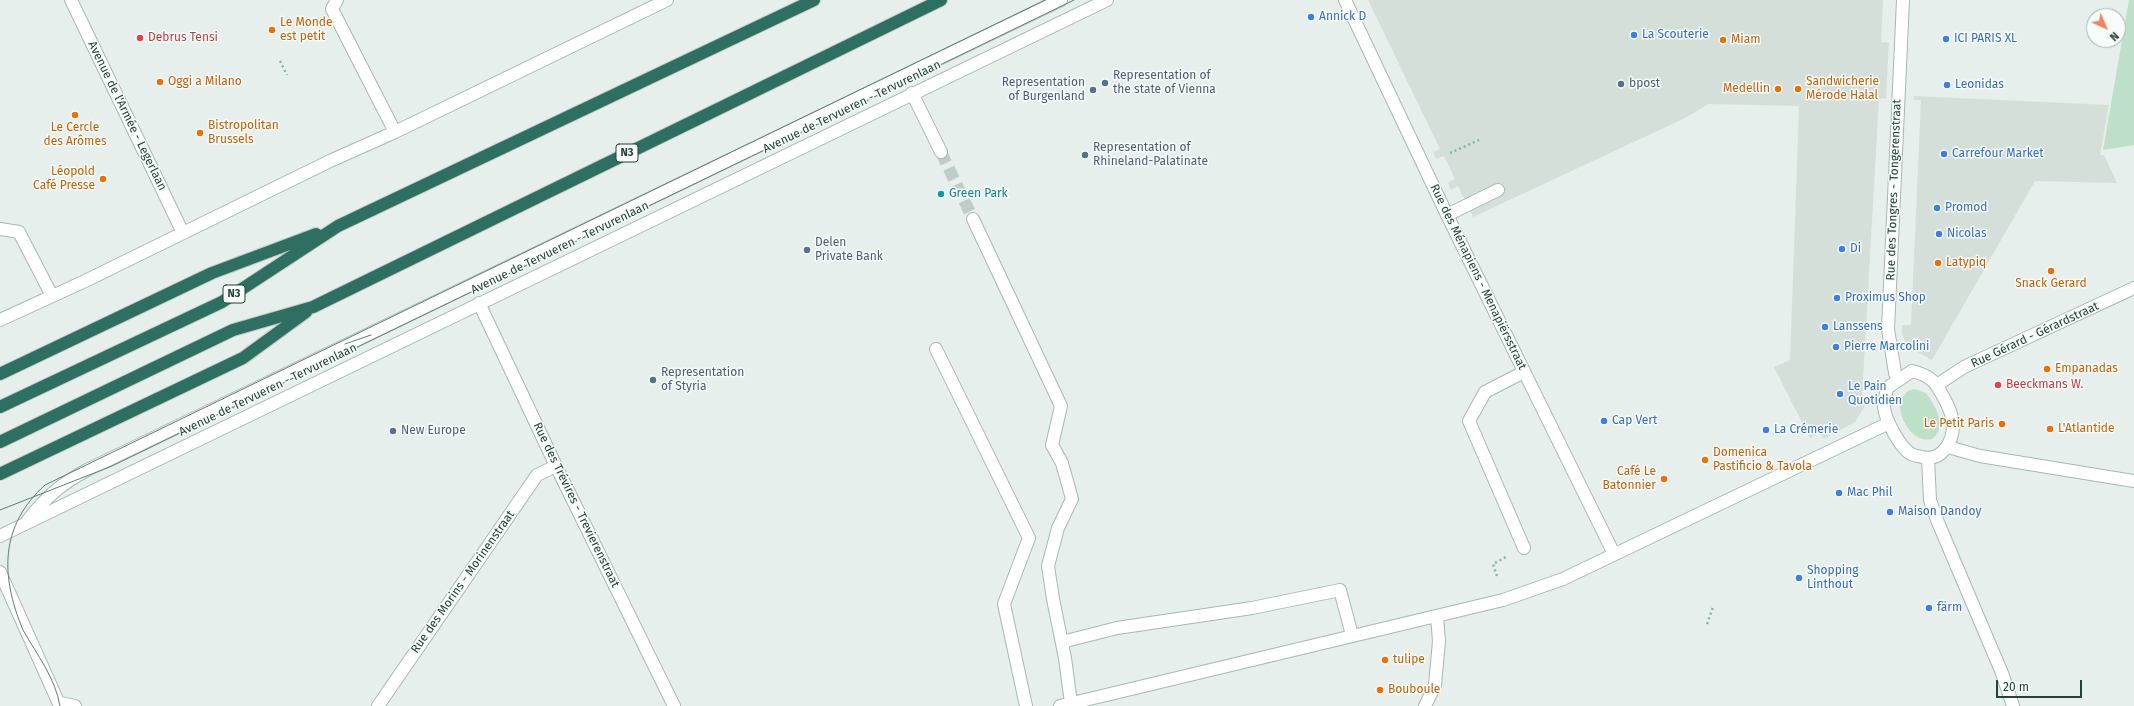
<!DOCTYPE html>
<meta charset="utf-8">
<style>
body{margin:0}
#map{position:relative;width:2134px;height:706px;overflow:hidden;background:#e6efeb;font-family:"Fira Sans",sans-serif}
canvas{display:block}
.north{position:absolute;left:2086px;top:8px;width:40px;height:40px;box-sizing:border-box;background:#f7fbf9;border:1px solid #a3b1ad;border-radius:50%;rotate:136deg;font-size:11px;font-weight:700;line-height:16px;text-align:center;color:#24423a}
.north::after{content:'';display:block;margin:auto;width:14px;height:18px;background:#f4845f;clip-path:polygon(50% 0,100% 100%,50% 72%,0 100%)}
.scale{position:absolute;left:1996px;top:680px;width:86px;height:18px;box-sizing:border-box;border:2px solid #24423a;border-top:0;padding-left:5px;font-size:12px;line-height:14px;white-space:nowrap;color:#24423a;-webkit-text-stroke:3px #f7fbf9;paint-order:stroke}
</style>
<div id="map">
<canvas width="2134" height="706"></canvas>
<div class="north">N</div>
<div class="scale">20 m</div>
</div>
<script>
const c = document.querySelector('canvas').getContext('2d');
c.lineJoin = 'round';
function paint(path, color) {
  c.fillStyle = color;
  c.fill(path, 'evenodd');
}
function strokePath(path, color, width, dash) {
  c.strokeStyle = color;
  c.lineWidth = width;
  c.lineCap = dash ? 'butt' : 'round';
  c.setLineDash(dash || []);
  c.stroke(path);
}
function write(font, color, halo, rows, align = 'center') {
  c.font = font + ' "Fira Sans",sans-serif';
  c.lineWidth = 3;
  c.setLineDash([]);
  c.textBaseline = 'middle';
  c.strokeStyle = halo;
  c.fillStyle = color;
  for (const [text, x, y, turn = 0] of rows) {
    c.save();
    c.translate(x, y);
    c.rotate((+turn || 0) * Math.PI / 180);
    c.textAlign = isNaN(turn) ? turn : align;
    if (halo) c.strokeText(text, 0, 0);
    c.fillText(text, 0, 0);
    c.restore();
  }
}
const built = new Path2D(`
 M1368,0h515l-2,42 8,1 -3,55 -7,1 -17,297h9l-16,26 -31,17 -5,-6 -9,5 -36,-71 16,-7 9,-254 -90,-2 -26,15 -210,98 -15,-31 -7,4 -3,-7 7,-4 -11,-23 -8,3 -3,-7 7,-3z
 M1914,96l195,9 -9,50h4l13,28 -82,-2 -103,179 -24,-13 -6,-13v-9h9l10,-225h-7z`);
const green = new Path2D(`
 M2129,0h5v145l-31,5z
 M1914,389l12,4c10,13 22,35 6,46 -20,5 -34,-22 -32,-39l8,-9z`);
const minorTunnel = new Path2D(`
 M941,152l32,67`);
const path = new Path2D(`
 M280,61l7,14
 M1450,153l29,-13
 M1497,576l-4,-12 13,-7
 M1707,624l6,-17`);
const minor = new Path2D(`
 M71,0l112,233
 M337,0l-5,9 63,123
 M1345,0l102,215 167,339
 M912,93l29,59
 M1447,215l51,-25
 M973,219l88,187 -9,39 10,18 10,36 -14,29 -10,38 5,33 12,59 6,45
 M0,229l19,3 33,64
 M479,303l77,163 118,240
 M0,320l83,-38 247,-121 65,-29 272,-132
 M936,349l93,189 -25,66 22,102
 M1912,371c21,5 24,12 34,31 3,6 7,15 7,23 0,17 -11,37 -31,32 -3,-1 -8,-1 -11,-3 -11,-6 -26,-35 -27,-47 0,-6 2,-13 3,-19z
 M1898,379l-3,-6 -7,-44 15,-329
 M1937,385l27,-18 170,-79
 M1948,447l32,9 154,25
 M1928,458l2,42 7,20 65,153 11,33
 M28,520c18,-23 33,-36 59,-50l974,-470
 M0,536l1107,-536
 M1524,548l-55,-127 16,-29 39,-20
 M0,572l60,134
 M1062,642l55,-14 135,-20 88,-18 12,45
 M60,703l15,3
 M378,706l159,-231 19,-9
 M1060,706l443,-106 60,-21 326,-156
 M1425,706l10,-21 4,-44 -2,-25`);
const highway = new Path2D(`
 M0,374l212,-101 104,-39
 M0,407l222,-105 116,-76 476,-226
 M0,442l233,-112 80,-23 628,-307
 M0,474l243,-116 63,-46`);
const tram = new Path2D(`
 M345,344l26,-9
 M0,510l112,-44 962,-466
 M60,706c-5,-29 -23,-51 -37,-76 -23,-55 -23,-104 22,-145l1000,-485`);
const markers = [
 [1311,17,4,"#3f7fe0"],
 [272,30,4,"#e8710a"],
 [1634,35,4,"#3f7fe0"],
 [140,38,4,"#e0444e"],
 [1946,39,4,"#3f7fe0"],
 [1723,40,4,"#e8710a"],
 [160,82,4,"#e8710a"],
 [1105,83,4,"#5c6f8a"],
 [1621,84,4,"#5c6f8a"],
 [1947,85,4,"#3f7fe0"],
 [1778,89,4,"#e8710a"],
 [1798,89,4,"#e8710a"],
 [1093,90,4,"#5c6f8a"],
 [75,115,4,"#e8710a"],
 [200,133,4,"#e8710a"],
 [1944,154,4,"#3f7fe0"],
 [1085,155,4,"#5c6f8a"],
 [103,179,4,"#e8710a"],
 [941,194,4,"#0f9aa8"],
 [1937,208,4,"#3f7fe0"],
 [1939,234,4,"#3f7fe0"],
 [1842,249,4,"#3f7fe0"],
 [807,250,4,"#5c6f8a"],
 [1938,263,4,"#e8710a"],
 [2051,271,4,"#e8710a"],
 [1837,298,4,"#3f7fe0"],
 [1825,327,4,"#3f7fe0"],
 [1836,347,4,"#3f7fe0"],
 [2047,369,4,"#e8710a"],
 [653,380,4,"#5c6f8a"],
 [1998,385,4,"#e0444e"],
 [1840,394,4,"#3f7fe0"],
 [1604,421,4,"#3f7fe0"],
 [2002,424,4,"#e8710a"],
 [2050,429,4,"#e8710a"],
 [1766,430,4,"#3f7fe0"],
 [393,431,4,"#5c6f8a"],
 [1705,460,4,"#e8710a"],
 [1664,479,4,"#e8710a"],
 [1839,493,4,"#3f7fe0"],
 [1890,512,4,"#3f7fe0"],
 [1799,578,4,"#3f7fe0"],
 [1929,608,4,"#3f7fe0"],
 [1385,660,4,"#e8710a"],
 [1380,690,4,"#e8710a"]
];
const shields = [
 [627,153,22],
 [234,294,22]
];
const shieldNames = [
 ["N3",627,153],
 ["N3",234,294]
];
const shopNames = [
 ["Annick D",1319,17],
 ["La Scouterie",1642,35],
 ["ICI PARIS XL",1954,39],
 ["Leonidas",1955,85],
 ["Carrefour Market",1952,154],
 ["Promod",1945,208],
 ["Nicolas",1947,234],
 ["Di",1850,249],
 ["Proximus Shop",1845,298],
 ["Lanssens",1833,327],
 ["Pierre Marcolini",1844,347],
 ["Le Pain",1848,387],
 ["Quotidien",1848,401],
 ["Cap Vert",1612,421],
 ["La Crémerie",1774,430],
 ["Mac Phil",1847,493],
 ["Maison Dandoy",1898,512],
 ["Shopping",1807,571],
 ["Linthout",1807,585],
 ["färm",1937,608]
];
const foodNames = [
 ["Le Monde",280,23],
 ["est petit",280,37],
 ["Miam",1731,40],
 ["Oggi a Milano",168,82],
 ["Sandwicherie",1806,82],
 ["Mérode Halal",1806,96],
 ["Medellin",1770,89,"right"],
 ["Bistropolitan",208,126],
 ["Brussels",208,140],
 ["Le Cercle",75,128,"center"],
 ["des Arômes",75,142,"center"],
 ["Léopold",95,172,"right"],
 ["Café Presse",95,186,"right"],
 ["Latypiq",1946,263],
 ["Snack Gerard",2051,284,"center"],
 ["Empanadas",2055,369],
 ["Le Petit Paris",1994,424,"right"],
 ["L'Atlantide",2058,429],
 ["Domenica",1713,453],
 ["Pastificio & Tavola",1713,467],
 ["Café Le",1656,472,"right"],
 ["Batonnier",1656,486,"right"],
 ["tulipe",1393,660],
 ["Bouboule",1388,690]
];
const healthNames = [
 ["Debrus Tensi",148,38],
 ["Beeckmans W.",2006,385]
];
const serviceNames = [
 ["Representation of",1113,76],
 ["the state of Vienna",1113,90],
 ["Representation",1085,83,"right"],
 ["of Burgenland",1085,97,"right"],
 ["bpost",1629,84],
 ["Representation of",1093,148],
 ["Rhineland-Palatinate",1093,162],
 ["Delen",815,243],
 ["Private Bank",815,257],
 ["Representation",661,373],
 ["of Styria",661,387],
 ["New Europe",401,431]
];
const streetNames = [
 ["Avenue de Tervueren - Tervurenlaan",852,107,-26],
 ["Avenue de l'Armée - Legerlaan",127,116,64],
 ["Rue des Tongres - Tongerenstraat",1894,190,-88],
 ["Avenue de Tervueren - Tervurenlaan",560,248,-26],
 ["Rue des Ménapiens - Menapiërsstraat",1478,277,64],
 ["Rue Gérard - Gérardstraat",2035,335,-25],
 ["Avenue de Tervueren - Tervurenlaan",268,390,-26],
 ["Rue des Trévires - Trevierenstraat",576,505,64],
 ["Rue des Morins - Morinenstraat",463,582,-55]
];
const cultureNames = [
 ["Green Park",949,194]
];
paint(built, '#d4dfda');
paint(green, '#bfe0c8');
strokePath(minorTunnel, '#bfccc8', 12, [12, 6]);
strokePath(minor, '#a8b8b2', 14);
strokePath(highway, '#c2cac8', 14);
strokePath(path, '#86b3a5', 2.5, [2, 3]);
strokePath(minor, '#fff', 12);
strokePath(highway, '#2f6f62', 12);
strokePath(tram, '#5f7d75', 1);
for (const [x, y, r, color] of markers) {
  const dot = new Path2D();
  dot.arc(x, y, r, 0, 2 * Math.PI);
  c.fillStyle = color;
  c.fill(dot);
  strokePath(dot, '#f7fbf9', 1.5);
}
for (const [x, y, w] of shields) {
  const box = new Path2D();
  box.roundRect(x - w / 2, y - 9, w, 18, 3);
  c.fillStyle = '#f7fbf9';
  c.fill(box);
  strokePath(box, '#24423a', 1);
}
write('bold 11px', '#24423a', null, shieldNames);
write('12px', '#366cbe', '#f7fbf9', shopNames, 'left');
write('12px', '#c56008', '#f7fbf9', foodNames, 'left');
write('12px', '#be3a42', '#f7fbf9', healthNames, 'left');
write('12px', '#4e5e75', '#f7fbf9', serviceNames, 'left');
write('12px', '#24423a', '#f7fbf9', streetNames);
write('12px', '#0d838f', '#f7fbf9', cultureNames, 'left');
</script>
